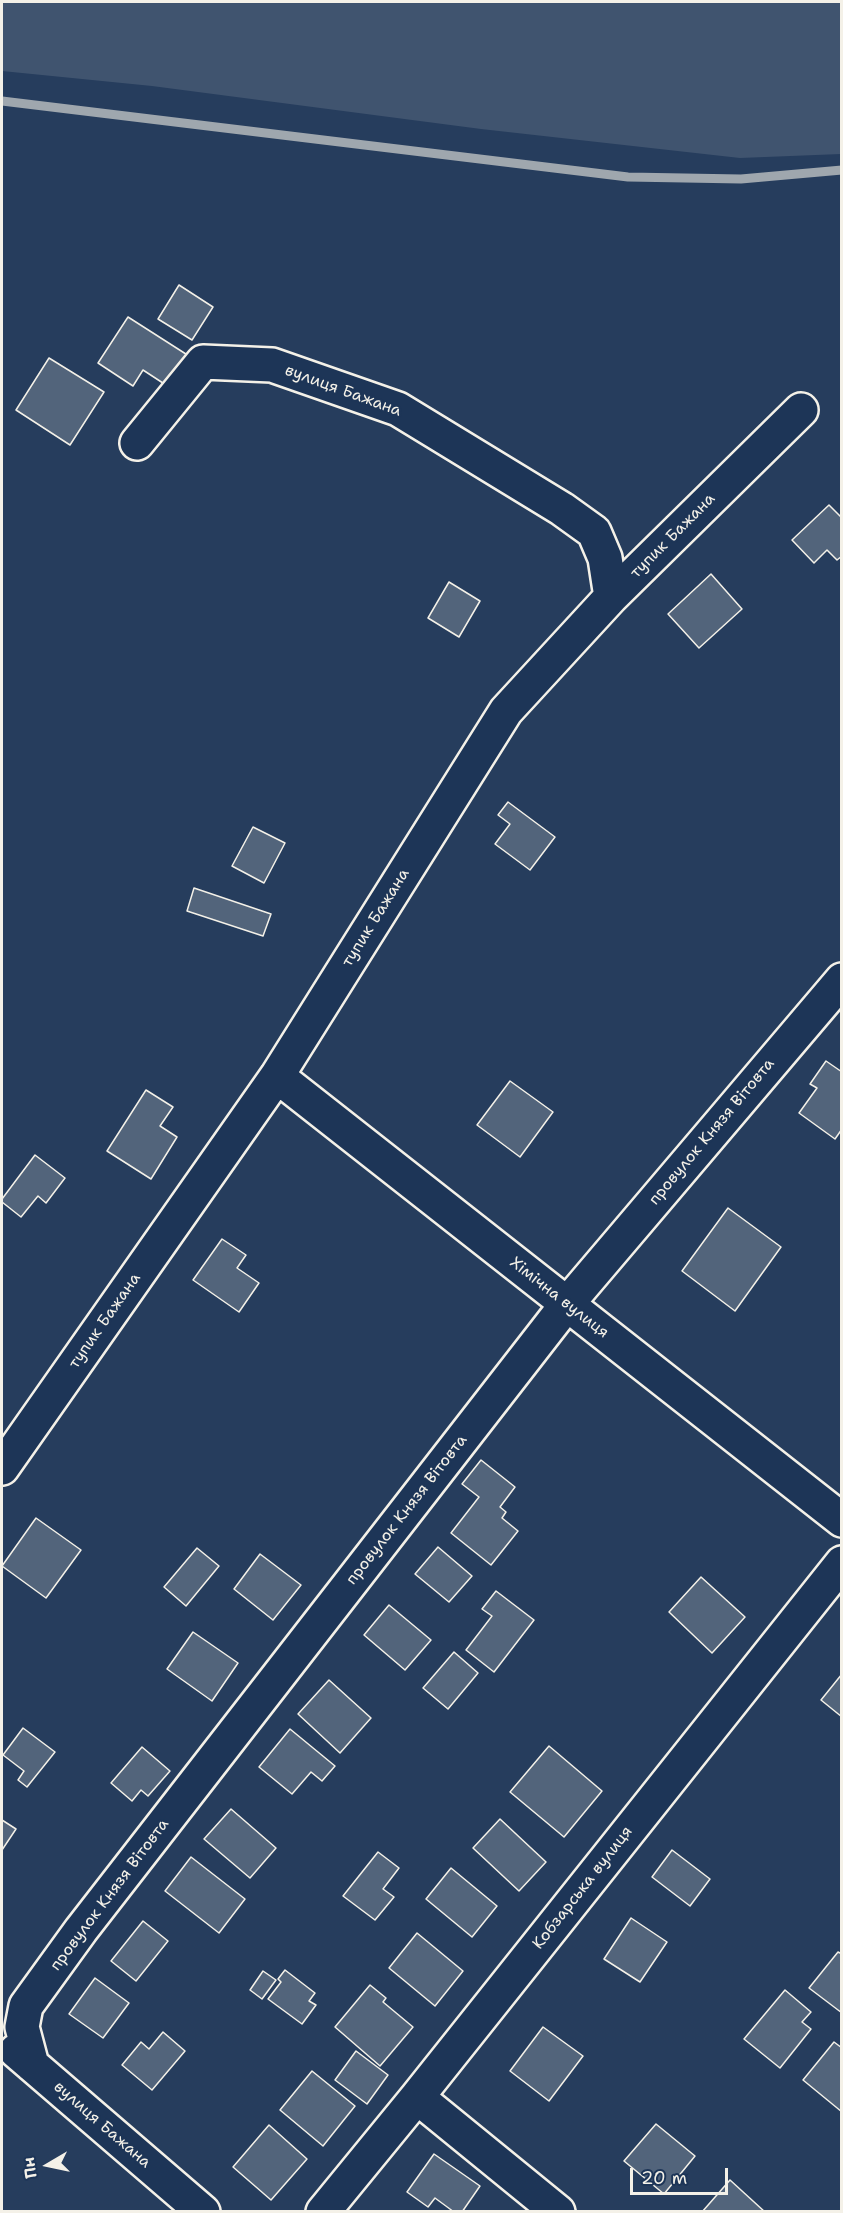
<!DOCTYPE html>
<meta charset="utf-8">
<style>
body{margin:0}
#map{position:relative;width:843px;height:2213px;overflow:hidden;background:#263d5d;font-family:"Shantell Sans",sans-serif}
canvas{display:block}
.frame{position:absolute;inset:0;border:3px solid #f4f1e8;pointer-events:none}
.north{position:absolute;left:18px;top:2135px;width:60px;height:60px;-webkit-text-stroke:4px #1d3557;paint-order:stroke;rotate:261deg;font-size:16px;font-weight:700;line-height:24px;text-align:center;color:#f4f1e8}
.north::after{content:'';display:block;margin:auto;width:21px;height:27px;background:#f4f1e8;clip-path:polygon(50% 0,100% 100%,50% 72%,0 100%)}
.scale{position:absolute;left:630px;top:2168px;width:98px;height:27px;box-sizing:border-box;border:3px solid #f4f1e8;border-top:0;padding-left:8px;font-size:18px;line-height:21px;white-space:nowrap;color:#f4f1e8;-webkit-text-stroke:4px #1d3557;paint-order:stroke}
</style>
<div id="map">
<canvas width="843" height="2213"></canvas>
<div class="frame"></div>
<div class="north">Пн</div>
<div class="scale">20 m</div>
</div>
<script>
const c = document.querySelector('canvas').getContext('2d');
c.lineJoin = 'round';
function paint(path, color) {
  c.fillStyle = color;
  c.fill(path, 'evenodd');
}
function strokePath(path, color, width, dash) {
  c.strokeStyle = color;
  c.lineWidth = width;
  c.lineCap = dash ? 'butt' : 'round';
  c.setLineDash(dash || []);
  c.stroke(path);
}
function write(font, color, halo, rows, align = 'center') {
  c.font = font + ' "Shantell Sans",sans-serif';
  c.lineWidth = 4.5;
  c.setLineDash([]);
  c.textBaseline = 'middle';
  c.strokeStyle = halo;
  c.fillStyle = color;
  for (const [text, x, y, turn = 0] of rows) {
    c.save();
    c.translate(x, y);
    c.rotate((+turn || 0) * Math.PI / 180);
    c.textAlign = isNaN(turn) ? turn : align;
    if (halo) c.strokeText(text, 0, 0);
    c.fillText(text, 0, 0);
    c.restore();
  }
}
const green = new Path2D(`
 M2,2h839v152l-101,4 -259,-29 -329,-43 -150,-15z`);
const stream = new Path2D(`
 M2,101l626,76 113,2 101,-9`);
const building = new Path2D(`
 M179,285l34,22 -21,33 -34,-21z
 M128,317l61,39 -20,31 -26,-17 -10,16 -35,-23z
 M49,358l55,34 -34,53 -54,-35z
 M829,505l13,13v38l-5,4 -10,-10 -13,13 -22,-23z
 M711,574l31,35 -43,39 -31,-34z
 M449,582l31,19 -21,36 -31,-19z
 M508,802l47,35 -25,33 -35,-26 15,-20 -12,-9z
 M253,827l32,16 -21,40 -32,-17z
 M194,888l77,26 -8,22 -76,-25z
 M826,1061l16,11v57l-7,10 -36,-26 18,-25 -7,-4z
 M510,1081l43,31 -33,45 -43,-32z
 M146,1090l27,17 -13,19 17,11 -26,42 -44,-28z
 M35,1155l30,23 -19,25 -8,-7 -17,21 -19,-15v-3z
 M728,1208l53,39 -46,64 -53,-40z
 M222,1239l24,16 -9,13 22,15 -20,29 -46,-32z
 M481,1460l34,27 -15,20 6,5 -4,6 16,13 -27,34 -40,-32 28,-36 -17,-13z
 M36,1518l45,32 -35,48 -44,-32z
 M438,1547l34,29 -23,26 -34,-28z
 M197,1548l22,18 -33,40 -22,-19z
 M260,1554l41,31 -28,35 -39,-31z
 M701,1577l44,40 -33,36 -43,-41z
 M496,1591l38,29 -40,52 -28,-22 26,-34 -10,-7z
 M389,1605l42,35 -26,30 -41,-35z
 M193,1632l45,31 -26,38 -45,-32z
 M454,1652l24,21 -30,36 -25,-21z
 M842,1674v43l-21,-17z
 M329,1680l42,38 -31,35 -42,-39z
 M23,1728l32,24 -28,35 -9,-7 6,-9 -21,-16z
 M290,1729l45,37 -13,15 -11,-9 -19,22 -33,-27z
 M549,1746l53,45 -38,46 -54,-45z
 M142,1747l28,24 -22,25 -7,-6 -9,11 -21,-18z
 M231,1809l45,39 -26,30 -46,-39z
 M500,1819l46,43 -27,29 -46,-43z
 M2,1820l14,9 -14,21z
 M672,1850l38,29 -20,27 -38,-29z
 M378,1852l21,16 -16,21 11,8 -19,23 -32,-24z
 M191,1857l54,42 -26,34 -54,-42z
 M451,1868l46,38 -25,31 -46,-38z
 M631,1918l36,24 -27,40 -36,-23z
 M143,1921l25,20 -32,40 -25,-20z
 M417,1933l46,38 -28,35 -46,-38z
 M838,1952l4,2v59l-33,-25z
 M285,1970l30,23 -6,8 7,4 -14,19 -34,-25 13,-17 -3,-3z
 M263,1971l13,9 -14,19 -12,-9z
 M95,1978l34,25 -26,35 -34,-24z
 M370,1985l16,13 -3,4 30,25 -33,39 -45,-39z
 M785,1990l26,22 -9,10 9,7 -31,39 -36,-29z
 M543,2027l40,29 -34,45 -39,-30z
 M163,2032l22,19 -33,39 -30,-25 19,-23 8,7z
 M834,2042l8,6v64l-39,-32z
 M356,2051l32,24 -21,29 -32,-24z
 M312,2071l43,35 -32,40 -43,-36z
 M656,2124l39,32 -31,38 -40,-33z
 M269,2125l38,34 -36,41 -38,-33z
 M434,2154l46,32 -18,26h-8l-19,-14 -7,9 -21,-15z
 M730,2180l35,32h-63z`);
const minor = new Path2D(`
 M137,443l66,-81 69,3 126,44 164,100 32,23 11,26 6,39
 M277,1076l565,444
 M2,1468l275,-392 229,-365 105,-114 190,-187
 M16,2051l187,161
 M32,2065l-10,-38 4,-21 55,-76 486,-626 275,-324
 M417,2097l141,115
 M323,2212l94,-115 425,-534`);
const streetNames = [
 ["вулиця Бажана",343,391,20],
 ["тупик Бажана",673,536,-45],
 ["тупик Бажана",376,918,-58],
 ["провулок Князя Вітовта",712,1132,-50],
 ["Хімічна вулиця",559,1298,38],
 ["тупик Бажана",105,1321,-55],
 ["провулок Князя Вітовта",407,1510,-52],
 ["Кобзарська вулиця",583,1888,-52],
 ["провулок Князя Вітовта",110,1895,-53],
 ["вулиця Бажана",102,2125,41]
];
paint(green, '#40546f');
strokePath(stream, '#9fa7ae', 9);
paint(building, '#52647b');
strokePath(building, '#f4f1e8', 1.5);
strokePath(minor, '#f4f1e8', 38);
strokePath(minor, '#1d3557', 33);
write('16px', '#f4f1e8', '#1d3557', streetNames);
</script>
